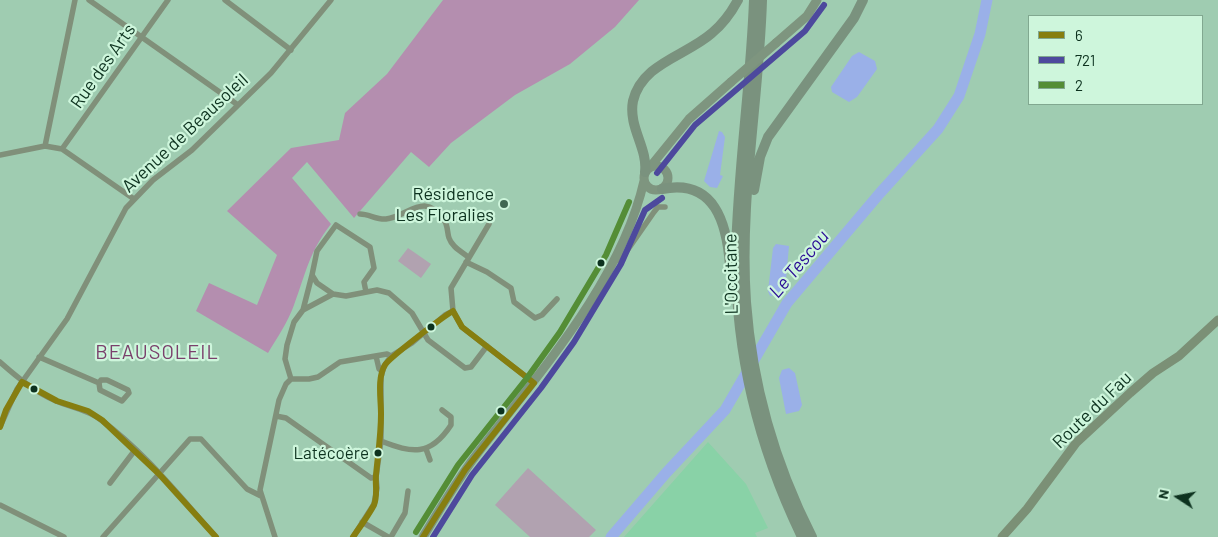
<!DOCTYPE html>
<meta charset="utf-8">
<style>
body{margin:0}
#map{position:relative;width:1218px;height:537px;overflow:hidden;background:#9fccb1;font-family:Barlow,sans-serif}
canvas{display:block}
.legend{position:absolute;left:1028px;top:15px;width:175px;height:90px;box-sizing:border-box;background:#cef6dc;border:1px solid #81a890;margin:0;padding:6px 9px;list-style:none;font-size:15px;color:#0d321f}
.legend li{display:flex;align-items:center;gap:10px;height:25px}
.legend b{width:25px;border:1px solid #81a890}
.north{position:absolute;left:1153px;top:472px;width:50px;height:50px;-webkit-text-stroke:4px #cef6dc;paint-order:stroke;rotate:281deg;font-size:14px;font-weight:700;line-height:20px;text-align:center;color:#0d321f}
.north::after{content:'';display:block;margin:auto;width:18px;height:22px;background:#0d321f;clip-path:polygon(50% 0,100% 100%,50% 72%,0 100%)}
</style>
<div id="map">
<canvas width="1218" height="537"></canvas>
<ul class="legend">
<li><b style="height:6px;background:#867e10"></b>6</li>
<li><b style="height:6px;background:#4d499d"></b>721</li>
<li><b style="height:6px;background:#548d36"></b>2</li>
</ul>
<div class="north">N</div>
</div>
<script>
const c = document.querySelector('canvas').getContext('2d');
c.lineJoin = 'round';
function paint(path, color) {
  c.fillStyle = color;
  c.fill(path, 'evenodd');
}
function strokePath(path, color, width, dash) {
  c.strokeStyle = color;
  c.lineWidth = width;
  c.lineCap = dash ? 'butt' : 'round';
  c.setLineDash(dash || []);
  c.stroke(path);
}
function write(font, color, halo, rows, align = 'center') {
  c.font = font + ' Barlow,sans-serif';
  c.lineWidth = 4.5;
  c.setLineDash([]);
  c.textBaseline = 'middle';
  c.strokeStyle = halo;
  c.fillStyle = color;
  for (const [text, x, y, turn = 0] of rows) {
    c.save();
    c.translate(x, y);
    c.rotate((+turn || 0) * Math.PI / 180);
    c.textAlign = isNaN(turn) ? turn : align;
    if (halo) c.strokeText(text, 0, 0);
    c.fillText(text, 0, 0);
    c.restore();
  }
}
const built = new Path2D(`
 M708,442l38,42 22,44 -13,5 2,4h-133z`);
const green = new Path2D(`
 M408,248l23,16 -10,14 -23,-17z
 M528,468l68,62 -7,7h-59l-35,-32z`);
const forest = new Path2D(`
 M443,0h196l-24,27 -45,37 -55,31 -64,48 -22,24 -18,-15 -57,66 -47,-56 -15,16 39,46c-22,28 -25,49 -37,81 -6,17 -17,33 -26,48l-72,-42 13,-28 48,22 20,-50 -50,-44 64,-63 48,-8 6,-27 42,-39z`);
const water = new Path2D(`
 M859,52l16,9 2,8 -20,28 -8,5 -17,-10 -1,-5 21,-31z
 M719,131l3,1 3,5 -5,38 3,1 -6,12 -7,-1 -6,-6z
 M776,244l13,2 -4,44 -1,4 -14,2 -2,-5 5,-43z
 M789,368l6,5 7,32 -3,6 -13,3 -7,-36 3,-8z`);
const river = new Path2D(`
 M611,537l55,-64 59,-63 62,-107 93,-110 58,-64 21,-33 21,-62 7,-34`);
const street = new Path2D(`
 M89,0l149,105
 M225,0l66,50
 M45,146l30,-146
 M62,149l106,-149
 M0,155l45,-9 17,3 72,50
 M360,214c9,0 17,6 26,5 22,-2 38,-29 58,1 4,5 3,12 5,18 3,9 13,14 19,19
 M489,224l-38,64 2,23 9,16 72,56
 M614,259l5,2 3,-3 32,-46 4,-5h7
 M466,262l21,10 24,16 3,14 21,16 7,-3 15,-16
 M333,294l-16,-11 -5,-8 5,-24 19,-26 34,22 4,21 -10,14 2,10
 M303,310l9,-35
 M376,356l3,13 3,2
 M39,357l60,26 1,7 22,11 7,-8 -1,-3 -21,-10h-6l-2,3
 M0,362c17,15 35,30 56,39 16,7 31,8 45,19 44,32 79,77 115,117
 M291,379l-6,-20 2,-14 7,-23 9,-12 30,-16 13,2 31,-6 12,3 23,20 16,27 37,28 6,-1 16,-21
 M291,379h18l9,-2 22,-15 47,-8 4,2
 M276,416l10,2 85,60 5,-1
 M0,427l17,-38 50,-70 59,-111 27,-28 39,-30 79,-77 60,-73
 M381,441c31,12 49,16 70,-16v-8l-9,-7
 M426,449l4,11
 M110,483l25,-33
 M0,505l64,32
 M362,522l26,15
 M103,537l87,-98h11l46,50 14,7
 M275,537l-15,-47 19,-90 7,-16 5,-5
 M353,537l21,-33 3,-16 -1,-11 5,-36v-64l3,-11 7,-10 21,-13 33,-28 8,-4
 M391,537l14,-24 3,-22`);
const secondary = new Path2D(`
 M1002,537l25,-28 49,-66 54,-50 23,-20 26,-17 39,-36`);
const primary = new Path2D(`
 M776,43l31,-27 10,-16
 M644 178a12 12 0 1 1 24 0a12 12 0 1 1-24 0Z
 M650,167l39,-48 42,-37
 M423,537c17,-28 34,-57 54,-83 61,-80 144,-172 167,-273`);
const highway = new Path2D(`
 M754,0c-3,84 -16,168 -18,253 -1,99 23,195 66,284
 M762,0c-3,100 -23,201 -16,302 6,82 29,162 66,235
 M645,172c3,-24 -17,-45 -12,-71 9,-38 53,-45 79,-68 11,-9 19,-20 26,-33
 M662,189c53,-11 65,35 68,77
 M754,190l6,-33 8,-20 86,-119 9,-18`);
const primaryBridge = new Path2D(`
 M731,82l45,-39`);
const bus1 = new Path2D(`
 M453,311l9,16 72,56
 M22,382l35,19 31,10 14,9 57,54 57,63
 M0,427l6,-17 16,-28
 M353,537c7,-10 15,-21 21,-32 4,-10 1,-20 2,-30 2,-21 5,-40 5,-61 0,-15 -4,-36 4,-49 4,-7 59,-49 68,-54
 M423,537l42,-67 69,-87`);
const bus2 = new Path2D(`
 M657,173l38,-48 110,-94 19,-26
 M433,537l39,-62 69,-87 33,-46 47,-78 24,-54 17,-12`);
const bus3 = new Path2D(`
 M416,532l42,-67 69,-87 33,-46 46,-77 23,-53`);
const markers = [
 [504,204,5,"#406852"],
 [601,263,4.5,"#0d321f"],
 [431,327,4.5,"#0d321f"],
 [34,389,4.5,"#0d321f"],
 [501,411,4.5,"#0d321f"],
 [378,453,4.5,"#0d321f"]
];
const busNames = [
 ["Latécoère",369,453]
];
const streetNames = [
 ["Rue des Arts",103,66,-55],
 ["Avenue de Beausoleil",185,133,-43],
 ["L'Occitane",731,274,-91],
 ["Route du Fau",1092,410,-44]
];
const poiNames = [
 ["Résidence",494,194],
 ["Les Floralies",494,215]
];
const waterNames = [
 ["Le Tescou",799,264,-50]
];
const quarterNames = [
 ["BEAUSOLEIL",157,352]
];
paint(built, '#89d2a7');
paint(green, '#b1a2b0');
paint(forest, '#b48eaf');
paint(water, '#9ab0e8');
strokePath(river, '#9ab0e8', 11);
strokePath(street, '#80907a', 5.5);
strokePath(secondary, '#7b9076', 9);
strokePath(primary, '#7e957f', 9);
strokePath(highway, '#7a927e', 10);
strokePath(primaryBridge, '#7e957f', 9);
strokePath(bus1, '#867e10', 6);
strokePath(bus2, '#4d499d', 6);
strokePath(bus3, '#548d36', 6);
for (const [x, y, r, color] of markers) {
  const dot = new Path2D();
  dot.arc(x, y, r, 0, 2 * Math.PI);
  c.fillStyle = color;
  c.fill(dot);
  strokePath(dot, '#cef6dc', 2);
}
write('17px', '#0d321f', '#cef6dc', busNames, 'right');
write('18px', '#0d321f', '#cef6dc', streetNames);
write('18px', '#0d321f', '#cef6dc', poiNames, 'right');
write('italic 19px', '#290b95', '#cef6dc', waterNames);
c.letterSpacing = '1px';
write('20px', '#7a406c', '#cef6dc', quarterNames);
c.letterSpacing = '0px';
</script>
